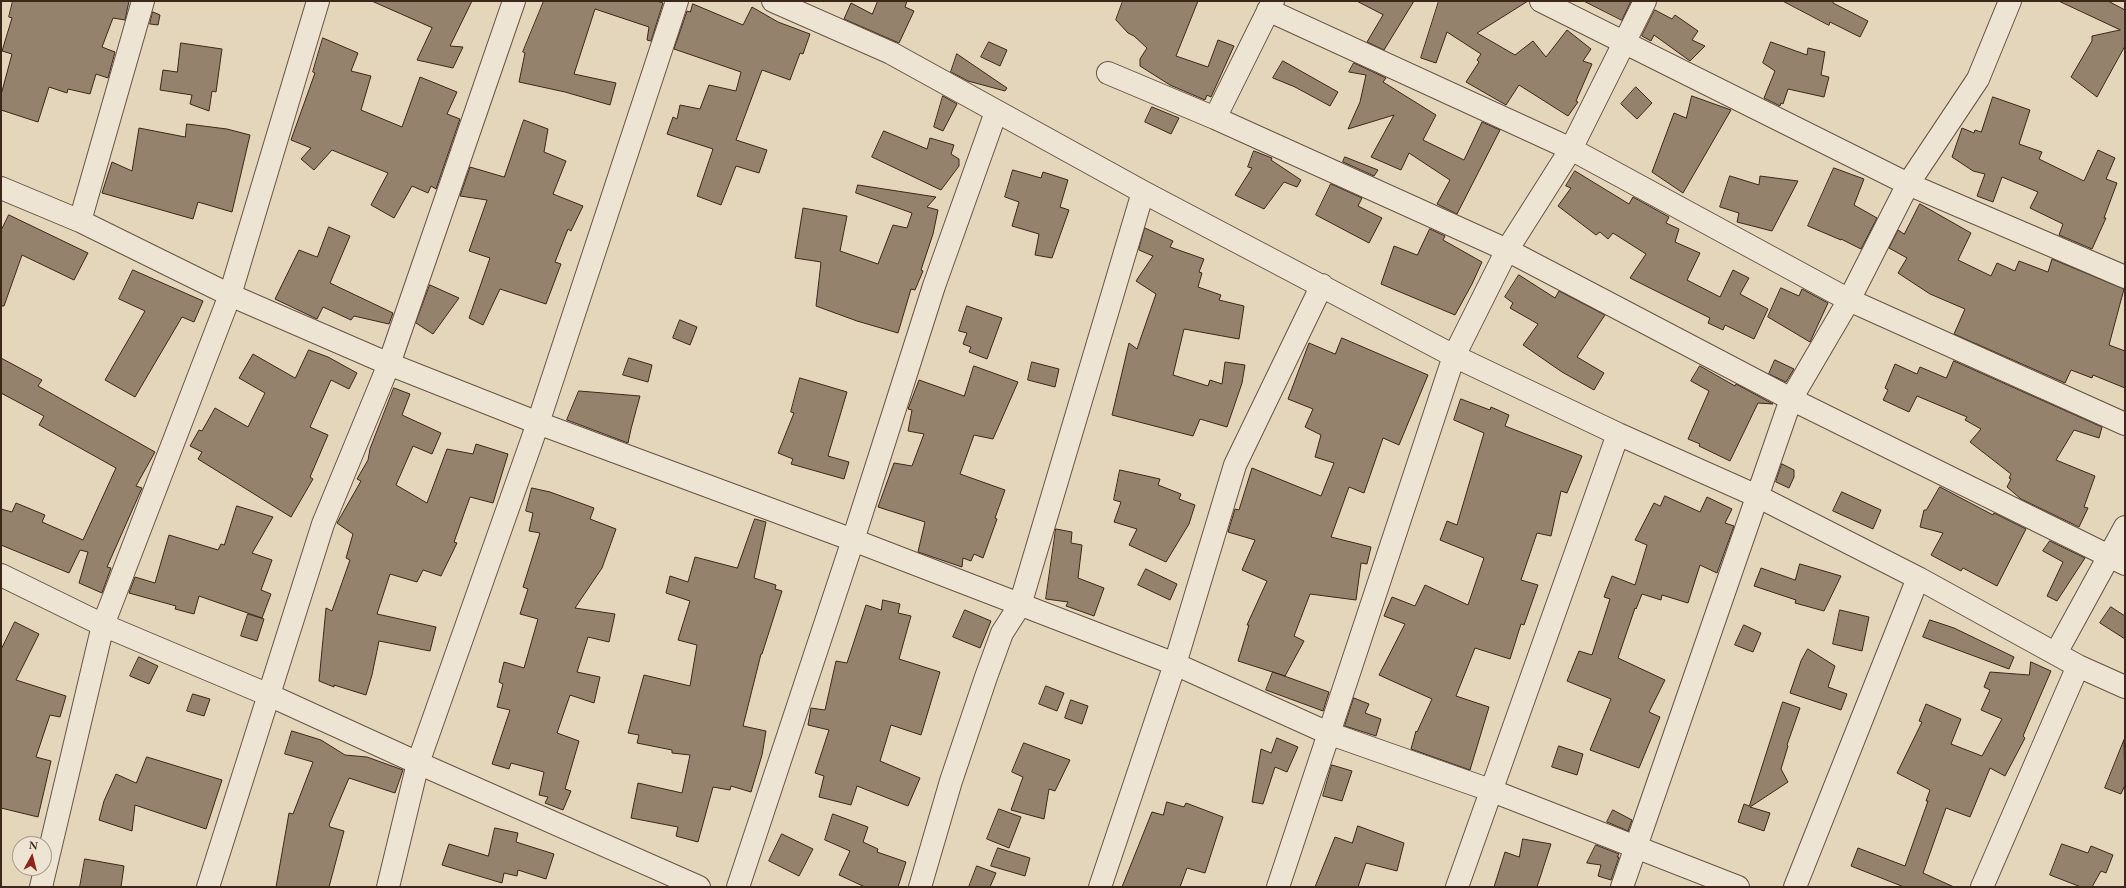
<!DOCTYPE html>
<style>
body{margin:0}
#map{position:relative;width:2126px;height:888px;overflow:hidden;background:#e4d6bb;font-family:"EB Garamond",serif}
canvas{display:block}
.frame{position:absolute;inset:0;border:2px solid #3d2719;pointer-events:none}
.north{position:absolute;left:12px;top:836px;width:40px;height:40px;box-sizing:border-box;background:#ede4d3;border:1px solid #a79889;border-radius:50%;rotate:7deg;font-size:11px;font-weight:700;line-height:16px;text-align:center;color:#3d2719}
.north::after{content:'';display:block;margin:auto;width:14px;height:18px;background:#8f2418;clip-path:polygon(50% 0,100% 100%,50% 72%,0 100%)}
</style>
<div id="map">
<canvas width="2126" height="888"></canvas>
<div class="frame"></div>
<div class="north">N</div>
</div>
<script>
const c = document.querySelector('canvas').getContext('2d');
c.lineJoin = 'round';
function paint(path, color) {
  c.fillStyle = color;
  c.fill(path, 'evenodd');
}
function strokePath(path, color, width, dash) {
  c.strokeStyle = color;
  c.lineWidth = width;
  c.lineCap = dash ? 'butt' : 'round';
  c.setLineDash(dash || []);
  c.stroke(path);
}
const building = new Path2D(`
 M13,1h116l-4,19 -12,-2 -11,29 13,5 -7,26 -12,-4 -6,20 -22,-5 -1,4 -18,-6 -11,35 -37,-12v-15l11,-41 -10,-3 10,-33 -3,-1z
 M372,1h100l-22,45 13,1 -10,21 -36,-8 15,-32z
 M544,1h113l6,2 -12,38 -4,-1 2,-13 -54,-18 -21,65 42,9 -6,22 -45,-13 -46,-10 6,-29 -2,-1z
 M878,1h29l-2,6 9,4 -15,32 -55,-24 7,-16 21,11z
 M1123,1h75l-22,55 32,11 10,-27 16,6 -23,51 -4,-2 -2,5 -35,-15 -30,-19v-7l7,-11 -13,-12 -6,-3 -12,-13z
 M1357,1h57l-30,49 -17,-8 16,-27z
 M1439,1h89l-51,32 38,22 18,-14 13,16 21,-27 24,19 -8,12 9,3 -16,37 2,1 -10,14 -49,-31 -13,20 -40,-23 13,-20 -2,-2 4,-6 -34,-22 -11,31 -15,-5z
 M1584,1h47l-9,19z
 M1783,1h50v2l35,18 -8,16 -30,-15 -1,3z
 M2059,1h49l17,9v36l-28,51 -26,-20 21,-36v-5l28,-6z
 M693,4l50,21 9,-18 26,15 32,12 -7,20 -3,-1 -10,27 -28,-10 -26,70 31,10 -8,23 -23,-7 -15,39 -24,-9 16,-47 -46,-15 6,-17 4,2 3,-14 20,4 9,-24 27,6 5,-19 -67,-23 13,-38 3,1z
 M1655,10l17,9 3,-4 23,16 -6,9 13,6 -15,15 -36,-26 -3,6 -9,-5z
 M153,12l7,3 -2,10 -8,-1z
 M323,38l35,15 -7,18 20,5 -10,34 41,17 18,-50 37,15 -10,22 13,5 -24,70 -5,-3 -3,7 -16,-7 -18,32 -23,-13 17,-32 -56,-23 -18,20 -13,-11 10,-11 -20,-8 24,-67 -2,-1z
 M989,42l18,8 -7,16 -19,-9z
 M1771,42l36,13 1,-7 17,4 -4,23 8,2 -5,20 -36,-8 -5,15 -2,-1 -1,3 -16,-8 11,-27 -12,-8z
 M181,43l41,6 -6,43 -4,-1 -3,20 -19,-7 2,-9 -32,-5 3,-20 14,2z
 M957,54l50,34 -2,3 -37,-10 -17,-9z
 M1283,61l55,31 -8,14 -35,-19 -22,-9z
 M1354,63l32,15 -3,4 53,33 -13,25 41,20 18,-38 18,8 -43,84 -20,-10 13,-24 -41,-27 -8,17 -30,-13 23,-42 -46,14 12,-27 6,-27 -17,-3z
 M1636,87l16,16 -15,16 -16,-15z
 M943,96l14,8 -14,27 -9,-4z
 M1692,96l39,14 -48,83 -31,-21 22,-59 12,5z
 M1993,97l37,13 -11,34 23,8 -3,7 45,22 14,-31 17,8 -9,21 11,4 -13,35h2l-14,31 -33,-14 4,-11 -33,-16 8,-16 -36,-15 -9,25 -16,-6 8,-22 -12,-3 -21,-14 10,-29 12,5 1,-3 6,2z
 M1152,107l27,11 -8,16 -26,-12z
 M524,120l24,9 -4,23 22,9 -13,33 30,12 -12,25 -3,-2 -13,33 6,2 -15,40 -46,-15 -17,36 -14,-7 21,-60 -21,-7 18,-51 -27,-4 10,-29 34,10z
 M187,124l40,5 23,6 -18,77 -34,-10 -5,17 -91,-26 10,-31 20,9 7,-43 46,9z
 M884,131l43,18 3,-11 24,7 -3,9 8,5v7l-18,24 -69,-33z
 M1254,151l18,7 -1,2 30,20 -4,7 -13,-5 -20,27 -29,-14 17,-27 -4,-1z
 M1345,157l33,13 -4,6 -31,-14z
 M1834,168l30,11 -10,26 23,13 -16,31 -20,-10v1l-33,-14z
 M1013,170l28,8 2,-6 25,8 -8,27 9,3 -17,48 -17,-3 4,-21 -27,-8 7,-24 -14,-5z
 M1575,171l54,33 4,-7 36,20 -3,6 13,6 -4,13 25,11 -13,27 33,17 13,-27 16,8 -9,16 28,15 -14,30 -29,-14 -2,5 -15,-7 2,-5 -80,-40 16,-24 -33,-21 -5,6 -8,-7 -4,3 -38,-29 13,-18 -5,-2z
 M1730,176l29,9 1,-9 38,5 -26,50 -35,-9 2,-9 -19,-6z
 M1331,184l31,14 -4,8 24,12 -13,25 -53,-28z
 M858,185l78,12 -9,10 11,3 -5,24 -12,36 2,1 -8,19 -4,-1 -13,44 -41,-12 -41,-15 5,-44 -26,-4 8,-50 44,8 -7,35 38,13 15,-39 14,3 5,-15 -56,-20z
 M1920,204l51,29 -13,27 33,16 6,-13 18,8 4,-10 29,11 4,-13 72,30 -15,56 16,6v37l-32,-13 -1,3 -21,-8 -6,13 -111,-49 11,-25 -35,-15 -32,-21 9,-15 -18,-10 9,-18 6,4z
 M9,215l79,38 -14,27 -52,-25 -18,51h-3v-75z
 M329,227l21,9 -20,47 63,30 -4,11 -35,-8 -3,4 -28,-13 -6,12 -42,-20 24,-49 18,7z
 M1145,228l28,13 -3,6 34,12 -5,13 3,1 -4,14 23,8 -2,5 25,6 -5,33 -55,-10 -11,46 35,11 2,-6 12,4 3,-22 20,3 -3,18 -15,44 -27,-8 -7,17 -81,-21 17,-72 8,6 19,-55 -20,-13 17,-25 -14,-6z
 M1430,229l15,7 -2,4 39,22 -10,22 -17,31 -74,-31 13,-38 23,9z
 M133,270l70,31 -9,21 -12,-5 -47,80 -30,-17 40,-69 -26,-12z
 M1519,275l36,23 4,-7 46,24 -28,42 27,16 -10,17 -32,-18 -39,-27 15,-21 -28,-16 3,-5 -8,-6z
 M430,285l29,13 -26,36 -17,-11z
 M1781,288l18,8 3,-7 26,14 -18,39 -42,-25z
 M967,306l35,12 -15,41 -18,-7 2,-5 -8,-3 4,-11 -8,-2z
 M680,320l17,7 -7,18 -17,-7z
 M1342,338l86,37 -29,70 -16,-7 -19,55 -15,-6 -18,50 40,10 -4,17 -6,-1 -5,37 -46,-6 -16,42 10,5 -19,35 -47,-15 11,-36h-2l20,-44 -25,-11 13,-30 -27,-8 7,-23 4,1 13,-42 69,28 13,-33 -19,-6 6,-22 -16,-8 8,-18 -25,-10 21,-56 26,11z
 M309,350l19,7 29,16 -8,16 -18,-9 -21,47 18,8 -18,42 3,2 -22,38 -93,-58 4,-7 -12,-6 9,-16 3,1 13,-23 33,19 17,-34 -26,-15 14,-24 42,24z
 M1,358l41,22 -4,6 117,66 -19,34 6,2 -35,79 4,1 -9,25 -23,-10 9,-31 -8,-2 -11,23 -68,-28v-36l11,3 4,-9 29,12 -3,7 41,18 33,-72 -77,-43 5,-9 -43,-23z
 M629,358l23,7 -4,17 -25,-7z
 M1775,360l19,9 -8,13 -17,-8z
 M1954,361l148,66 -3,11 -25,-8 -18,30 39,16 -11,31 4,1 -9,19 -58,-28 -14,-12 4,-8 -2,-1 2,-4 -41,-32 11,-13 -16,-9 2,-3 -50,-21 -8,16 -26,-12 5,-10 -3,-2 10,-24 22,10 3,-7 26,11z
 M1032,362l27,7 -4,18 -27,-7z
 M974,366l44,16 -25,57 -19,-4 -14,39 45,16 -10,28 2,1 -14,39 -9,-4 -3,7 -8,-3 -1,9 -44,-15 7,-30 -47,-15 16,-44 18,3 12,-32 -16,-3 4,-21 -4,-1 11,-29 45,16z
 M1700,366l35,20 1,-2 37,20 -15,-1 -28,58 -31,-15 1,-2 -12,-5 21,-48 -18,-10z
 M800,378l47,14 -19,64 21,6 -5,17 -53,-15 2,-5 -15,-6 16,-40 -3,-1z
 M394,388l16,6 -8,21 39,18 -9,21 -19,-8 -17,39 31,18 20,-54 26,5 3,-10 32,10 -15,49 -23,-6 -16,45 3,1 -16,33 -18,-6 -6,12 -27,-8 -13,40 59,13 -6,24 -51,-10 -7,34 -6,20 -32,-10v2l-15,-6 7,-73 6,3 18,-51 -4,-2 7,-24 -16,-11 24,-42 -4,-2 11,-19 2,-11z
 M579,391l61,5 -9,33 -3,14 -61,-23z
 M1461,399l29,11 1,-3 18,8 -4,11 77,30 -15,37 -6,-2 -10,45 -14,-3 -16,47 17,5 -14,40 -3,-1 -11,35 -35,-11 -19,48 33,11 -19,63 -59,-21 5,-18 1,1 15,-33 -53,-24 26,-51 -21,-8 8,-19 23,9 10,-21 43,20 16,-47 -44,-18 7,-19 10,4 27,-92 -30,-13z
 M1782,464l12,6v7l-5,11 -13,-6z
 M1120,470l40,9 -2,6 23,9 -2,5 16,6 -6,19 -23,38 -37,-17 8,-16 -23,-7 7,-20 -7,-2z
 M1940,487l53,28 1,-2 32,16 -29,57 -34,-18 -2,3 -30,-16 12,-22 -23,-6 4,-17h2z
 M532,488l18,4 44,16 -4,11 26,10 -14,39 -27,40 40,6 -6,28 -21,-5 -11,35 23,5 -6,26 -24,-8 -13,38 22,8 -14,48 6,2 -8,19 -18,-7 3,-6 -9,-2 5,-23 -33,-9 -2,6 -17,-5 18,-54 -13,-3 6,-23 -4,-2 5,-20 20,6 14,-49 -18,-5 8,-25 -5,-2 17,-54 -11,-2 4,-18 -7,-2z
 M1842,492l39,18 -8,19 -40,-18z
 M1665,496l35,16 7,-15 25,12 -7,14 9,3 -17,47 -17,-8 -12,38 -26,-8 -1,5 -19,-6 -6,15 -1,-1 -17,50 47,22 -16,32 11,5 -21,51 -49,-18 21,-51 -44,-18 12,-30 13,4 18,-56 -6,-2 8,-21 23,9 12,-40 -12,-5 19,-37 6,3z
 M237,506l36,11 -21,36 20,7 -11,30 10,4 -9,24 -63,-22 -5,18 -19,-5 1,-3 -47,-13 6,-16 20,6 14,-48 49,15 3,-6 3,1z
 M755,519l11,3 -12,56 22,7 -1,4 7,2 -20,63h-1l-18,72 23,5 -4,24 -11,37 -20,-6 -1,4 -17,-3 -15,55 -22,-6 2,-9 -47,-9 7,-35 44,10 8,-38 -18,-2v-3l-35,-7 2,-8 -11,-2 16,-58 46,11 7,-41 -19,-5 12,-39 -24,-8 4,-17 18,6 7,-25 42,11z
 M1056,529l16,3 -1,11 11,2 -4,33 26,10 -10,28 -28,-10 2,-4 -22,-3z
 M2050,541l35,17 -28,43 -10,-5 16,-34 -20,-11z
 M1800,564l41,12 -17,35 -29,-8 1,-3 -42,-14 7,-18 34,12z
 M1146,569l31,15 -7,16 -32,-15z
 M883,600l17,4 -2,9 13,3 -12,43 41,13 -19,63 -30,-10 -11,36 40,17 -12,28 -51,-20 -6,19 -32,-8 5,-21 -9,-3 14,-43 -21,-5 3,-17 14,2 11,-49 11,2 19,-58 15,5z
 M2111,607l14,9v23l-25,-16z
 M965,610l26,11 -11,27 -27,-11z
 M1840,610l29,7 -7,34 -29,-7z
 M248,614l16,5 -7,22 -16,-5z
 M1930,620l24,8 60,29 -5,12 -86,-32z
 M15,622l24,12 -23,46 50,16 -6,21 -10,-2 -14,42 15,4 -13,56 -37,-9v-158z
 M1744,625l17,8 -8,19 -18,-7z
 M1808,649l27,17 -7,21 19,7 -6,16 -51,-17 11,-32z
 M139,657l19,9 -9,18 -19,-8z
 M2031,662l20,9 -28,65 2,2 -20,38 -15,-8 -20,49 -24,-9 -23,65 31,14h-50l-53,-21 7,-18 47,18 23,-65h-2l4,-11 -33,-17 25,-51 -3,-1 7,-17 35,15 -10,25 31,12 20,-37 -21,-9 9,-20 -6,-3 6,-15 39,3z
 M1273,672l56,20 -6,19 -57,-21z
 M1046,686l18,7 -7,18 -18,-7z
 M193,694l17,5 -6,17 -17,-5z
 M1354,698l15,6 -4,9 16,6 -5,17 -31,-10z
 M1071,700l17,6 -6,18 -17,-6z
 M1783,702l17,6 -13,37 1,1 -7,23 7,13 -38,25 20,6 -6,18 -26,-9 6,-18 5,2z
 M292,731l29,9 24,15 22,2 36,13 -8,23 -46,-15 -20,47 1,2 14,4 -15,56h-53l13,-74 4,1 20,-52 -28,-8z
 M1277,738l21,9 -11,25 -12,-5 -12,37 -11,-2 9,-53 10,4z
 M2124,740l1,45 -4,9 -16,-6z
 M1024,743l46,17 -15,31 -6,-2 -5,30 -33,-9 12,-33 -11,-5z
 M1559,746l24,8 -6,21 -25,-8z
 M147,757l75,23 -16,49 -71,-24 -3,26 -33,-11 5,-19 12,-27 20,9z
 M1332,765l20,6 -10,30 -19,-5z
 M1167,802l17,5 2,-4 37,14 -18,56 -18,-5 -7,19h-58l30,-75 11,3z
 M999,809l22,8 -12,31 -22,-9z
 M1613,810l19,10 -4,11 -21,-9z
 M833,814l35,13 -5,15 15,7 -1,3 29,10 -8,25h-33l-26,-12 11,-24 -25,-11z
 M1358,826l46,17 -7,28 -31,-8 -8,24h-43l20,-50 17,6z
 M495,828l23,5 -2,9 38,12 -8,25 -28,-9 -1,6 -13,-3 -2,10 -60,-18 7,-21 39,12z
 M782,834l31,15 -14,27 -30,-15z
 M1523,839l28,5 -14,43h-43l11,-35 14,5z
 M2062,844l26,9 3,-7 22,9 -7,18 -5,-2 -9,16h-11l-31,-12z
 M1596,845l23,9 -2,3h2l-8,23 -13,-4 3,-11 -14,-2z
 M998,848l32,10 -5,18 -34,-10z
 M85,859l39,7 -3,21h-41z
 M977,866l19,7 -6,14h-21z`);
const minor = new Path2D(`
 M773,1l118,52 252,139 311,164 164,78 139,62 161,82 160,88 47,21
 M1541,1l367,183 217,93
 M1268,10l303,139 278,151 276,124
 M1108,73l107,45 292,132 284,149 334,165
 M1215,118l58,-117
 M1,188l79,33 150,74 159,69 149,59 315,117 322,124 153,69 162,57 248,97
 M80,221l63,-220
 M1,575l102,50 166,70 149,68 281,124
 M2056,653l69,-126
 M41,887l62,-262 127,-330 88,-294
 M208,887l115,-363 66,-160 125,-363
 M388,887l30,-124 120,-340 139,-422
 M738,887l115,-347 81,-254 62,-174
 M920,887l31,-106 35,-104 16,-44 18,-28 123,-413
 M1100,887l75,-223 60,-199 87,-180
 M1278,887l176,-531 53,-106 64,-101 74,-148
 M1457,887l161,-453
 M1622,887l169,-488 58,-99 59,-116 70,-105 32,-78
 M1795,887l123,-309
 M1982,887l96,-221`);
paint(building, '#94826d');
strokePath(building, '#3d2719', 1);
strokePath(minor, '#675342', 24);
strokePath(minor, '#ede4d3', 22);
</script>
